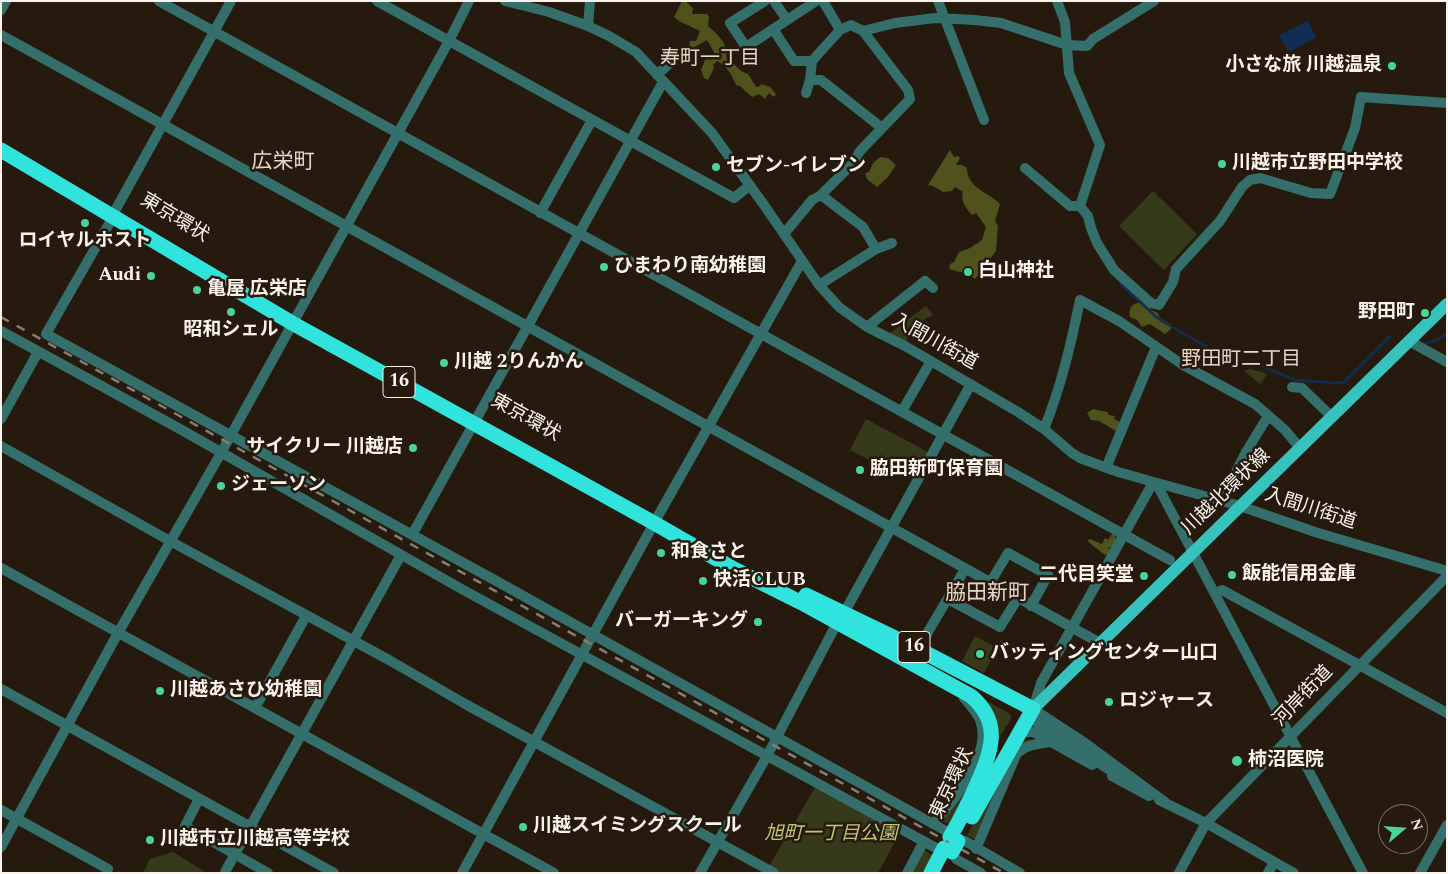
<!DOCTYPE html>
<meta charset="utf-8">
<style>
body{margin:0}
#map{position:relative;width:1448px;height:874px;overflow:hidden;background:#261a0f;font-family:Spectral,serif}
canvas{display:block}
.frame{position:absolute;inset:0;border:2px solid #fbf2eb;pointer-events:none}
.north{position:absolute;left:1378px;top:804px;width:50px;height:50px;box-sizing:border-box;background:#261a0f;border:1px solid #7b7067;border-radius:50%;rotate:72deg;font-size:14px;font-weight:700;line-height:20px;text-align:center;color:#fbf2eb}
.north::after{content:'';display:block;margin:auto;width:18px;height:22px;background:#4ad49c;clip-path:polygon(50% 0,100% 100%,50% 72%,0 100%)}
</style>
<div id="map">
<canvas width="1448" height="874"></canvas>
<div class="frame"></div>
<div class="north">N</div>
</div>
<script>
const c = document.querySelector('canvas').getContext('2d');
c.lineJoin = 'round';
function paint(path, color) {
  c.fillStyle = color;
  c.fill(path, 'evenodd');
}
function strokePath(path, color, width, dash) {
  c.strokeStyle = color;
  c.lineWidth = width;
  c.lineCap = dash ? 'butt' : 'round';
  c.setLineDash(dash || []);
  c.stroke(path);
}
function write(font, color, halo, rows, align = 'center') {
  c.font = font + ' Spectral,"Noto Sans JP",serif';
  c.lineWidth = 5;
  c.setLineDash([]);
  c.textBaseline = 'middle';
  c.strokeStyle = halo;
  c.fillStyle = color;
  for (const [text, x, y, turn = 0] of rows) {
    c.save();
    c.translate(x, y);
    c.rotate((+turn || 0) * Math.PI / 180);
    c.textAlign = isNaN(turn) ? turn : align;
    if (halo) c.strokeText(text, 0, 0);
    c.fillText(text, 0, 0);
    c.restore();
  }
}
const green = new Path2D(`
 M1153,191l44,43 -33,36 -45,-44z
 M926,306l7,9 -10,5 -18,22 -16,-8z
 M1249,369l13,3 5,3 -7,9 -16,-13z
 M866,419l62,33 -10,16 -11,-6 -7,14 -50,-26z
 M975,636l22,12 -13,25 -22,-12z
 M982,698l28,16 1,5 -11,17 -2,1z
 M1023,740h7l1,2 -10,3 -43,96 -11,-6z
 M988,744l-37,82 -10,-6z
 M817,784l84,47 -23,42h-99l-11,-5z
 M923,849l12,8 -9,16h-17z
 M173,852l34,21h-64l7,-14z`);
const forest = new Path2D(`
 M682,1h3l8,7 -1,6h15l2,3 -1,9c7,6 17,15 18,24 1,6 0,8 2,13l4,-1 9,9 7,3 8,13 4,-1 1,-2 9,3 6,7 -2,3 -5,-4 -4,6 -6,-5 -7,3 -12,-11 -4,-1c-4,-10 -9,-19 -19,-24l-4,4 1,3 -6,12 -4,-2 -3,-8 5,-12 3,1 6,-5 -8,-14 -14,8 -1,4 -6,1 -2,-3 5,-3 1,-6h6l4,-10 -21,-10 -5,-4z
 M950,150l4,7 4,-1 2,2 -4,7h6l5,3c0,20 20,23 33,36l-5,17 3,5 -2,25 -21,28 -9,-7h-6l-11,-3 1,-5 4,-2 5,-10 11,-4 12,-8 4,-13 -10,-14 -4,2c-6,-7 -12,-14 -9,-23l-8,-5 -3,4 -9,1 -10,-6 -5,-1z
 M880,157l8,1 8,7 -9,13 -10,9 -10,-8 -2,-6 4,-1 4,-9z
 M1143,302l6,3 2,5 7,3 1,4 12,8v4l-6,5 -15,-10 -8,3 -5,-7 -7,-3c-2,-11 3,-14 13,-15z
 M1093,409l14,3 2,3 6,1 -1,3 6,3 -4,9 -17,-10 -8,-1 -4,-7z
 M1112,534l3,1 1,4 -4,8 -4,1 2,2 -2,4 -3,1 -18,-14 3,-2 12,5 3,-6 3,2z`);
const water = new Path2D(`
 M1308,21l8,17 -28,14 -9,-17z`);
const stream = new Path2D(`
 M1120,283l35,33 10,7 63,36 16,4h11l40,17 41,3 8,-1 46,-46
 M1425,344l12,-4 10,-6`);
const minor = new Path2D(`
 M159,1l1011,559
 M377,1l357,197 16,-13
 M505,1l44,11 39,14 21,10 27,16 76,81 52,72 55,80 20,22 28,20 38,19 113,66 26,17 28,24 8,5 38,14 122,34 75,26 132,39
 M765,1l-35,22 16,24 70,-46
 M774,1l13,19
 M938,1l46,119
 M1057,1l8,21 4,51 31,72 -20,61
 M1,10l5,-9
 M588,26l2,-25
 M773,29l21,32h18
 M840,30l11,-5 12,6 32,-8 40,-5 40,2 26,3 66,22 20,1 6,-7 61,-38
 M1,35l1099,608
 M657,75l18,-17
 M810,80h11l61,48
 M806,93l4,-13 2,-19 28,-31 -17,-29
 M1025,168l45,38h10l8,10 3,12 6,15 17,27 37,33 8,2 14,-23 3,-13 44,-48 22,-34 8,-7 10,-2 51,15 19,1 25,-66 6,-31 86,6
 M821,195l42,32 13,22
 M116,209l115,-208
 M540,213l52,-93
 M113,217l-67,117 454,249 446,248
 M784,234l28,-34 9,-5 32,-32 7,-12 50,-52 -2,-9 -45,-59
 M819,285l57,-36 16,-6
 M867,327l58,-46 8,7
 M1,331l179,98 278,158 478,261
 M1409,341l38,21
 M1292,387l10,1 30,29
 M902,411l29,-50
 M1,419l37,-67
 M1044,429c17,-42 27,-85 36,-129l39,21 64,44 72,39 30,26 15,18
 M1,446l169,95 219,119 78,45 307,168
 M1106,468l50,-121
 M1221,501l25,-49 22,-36
 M412,535l251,-453
 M1,568l553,305
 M990,583l18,-30 40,22 -17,31
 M1215,593l7,-3 225,123
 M948,599l52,28 18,-29
 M844,613l127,-229
 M918,649l47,-80
 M1,689l333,184
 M255,708l51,-92
 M1028,717l91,59
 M1017,737l8,-5h8l59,33
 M1112,776l37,20
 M199,799l-14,27 83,47
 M1159,800l47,23 88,50
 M1165,802l-80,-59 -52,-34 8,-26 109,-195 6,-5 207,390
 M1,810l107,59
 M933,824c21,-23 60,-72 47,-104 -3,-8 -10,-15 -16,-22
 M965,841l55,32
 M1,847l117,-214 103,-180 228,-412 20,-40
 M976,849l40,-94c9,-11 22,-11 35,-13
 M956,859l25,14
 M225,872l176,-317
 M462,873l196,-357 144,-255
 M700,873l67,-117 70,-133
 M907,873l16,-30
 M1179,873l27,-50 6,-6 235,-241
 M1268,873l6,-11
 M1420,873l27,-48`);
const major = new Path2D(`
 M1033,709l414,-405`);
const highway = new Path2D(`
 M1,150l291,173 362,200 80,46 68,34 169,93c32,27 20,56 6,88 -8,18 -17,36 -27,53
 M806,595l112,54 115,60
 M972,817l61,-108
 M931,873l13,-25`);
const rail = new Path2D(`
 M1,317l1003,556`);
const highwayBridge = new Path2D(`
 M952,852l6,-11`);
const markers = [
 [1392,66,5,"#4ad49c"],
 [1222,164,5,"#4ad49c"],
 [716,167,5,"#4ad49c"],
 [85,223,5,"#4ad49c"],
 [604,267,5,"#4ad49c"],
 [968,272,5,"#4ad49c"],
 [151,276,5,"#4ad49c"],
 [197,290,5,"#4ad49c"],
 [231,312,5,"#4ad49c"],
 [1425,313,5,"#4ad49c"],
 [444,363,5,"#4ad49c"],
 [413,448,5,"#4ad49c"],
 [860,470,5,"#4ad49c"],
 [221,486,5,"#4ad49c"],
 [661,553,5,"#4ad49c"],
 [1232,575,5,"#4ad49c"],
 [1144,576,5,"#4ad49c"],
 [703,581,5,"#4ad49c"],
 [758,622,5,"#4ad49c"],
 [980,654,5,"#4ad49c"],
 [160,691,5,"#4ad49c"],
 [1109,702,5,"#4ad49c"],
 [1237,761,6,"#4ad49c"],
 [523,827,5,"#4ad49c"],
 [150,840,5,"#4ad49c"]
];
const shields = [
 [399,382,32],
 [914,647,32]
];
const shieldNames = [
 ["16",399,382],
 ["16",914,647]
];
const poiNames = [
 ["小さな旅 川越温泉",1382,66,"right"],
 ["川越市立野田中学校",1232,164],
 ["セブン-イレブン",726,167],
 ["ロイヤルホスト",85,242,"center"],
 ["ひまわり南幼稚園",614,267],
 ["白山神社",978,272],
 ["Audi",141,276,"right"],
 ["亀屋 広栄店",207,290],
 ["野田町",1415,313,"right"],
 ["昭和シェル",231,331,"center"],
 ["川越 2りんかん",454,363],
 ["サイクリー 川越店",403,448,"right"],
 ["脇田新町保育園",870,470],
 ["ジェーソン",231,486],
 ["和食さと",671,553],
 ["飯能信用金庫",1242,575],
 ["二代目笑堂",1134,576,"right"],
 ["快活CLUB",713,581],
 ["バーガーキング",748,622,"right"],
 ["バッティングセンター山口",990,654],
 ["川越あさひ幼稚園",170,691],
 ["ロジャース",1119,702],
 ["柿沼医院",1248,761],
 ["川越スイミングスクール",533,827],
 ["川越市立川越高等学校",160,840]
];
const streetNames = [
 ["東京環状",174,219,31],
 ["入間川街道",934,343,29],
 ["東京環状",525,419,29],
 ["川越北環状線",1227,493,-44],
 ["入間川街道",1310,510,18],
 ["河岸街道",1304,697,-46],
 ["東京環状",953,784,-65]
];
const parkNames = [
 ["旭町一丁目公園",831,835]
];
const neighbourhoodNames = [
 ["寿町一丁目",710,60],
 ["野田町二丁目",1241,361]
];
const quarterNames = [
 ["広栄町",283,164],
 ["脇田新町",987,595]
];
paint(green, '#37391b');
paint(forest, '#4f521b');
paint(water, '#102e53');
strokePath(stream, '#102e53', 2.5);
strokePath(minor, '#356f6c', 10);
strokePath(major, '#37c3bd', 12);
strokePath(highway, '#30e4dd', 15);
strokePath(rail, '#887d74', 2.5, [9, 9]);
strokePath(highwayBridge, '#30e4dd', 15);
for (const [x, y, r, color] of markers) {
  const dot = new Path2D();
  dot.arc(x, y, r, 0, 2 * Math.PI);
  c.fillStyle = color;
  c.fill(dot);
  strokePath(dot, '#261a0f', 2);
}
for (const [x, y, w] of shields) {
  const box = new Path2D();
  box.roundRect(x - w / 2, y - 15.5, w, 31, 4);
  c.fillStyle = '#261a0f';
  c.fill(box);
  strokePath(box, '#fbf2eb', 1);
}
write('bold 18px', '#fbf2eb', null, shieldNames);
write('bold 19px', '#fbf2eb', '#261a0f', poiNames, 'left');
write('19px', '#fbf2eb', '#261a0f', streetNames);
write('italic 19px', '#c0c674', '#261a0f', parkNames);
write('20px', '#e8d5c7', '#261a0f', neighbourhoodNames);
write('21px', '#e8d5c7', '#261a0f', quarterNames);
</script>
